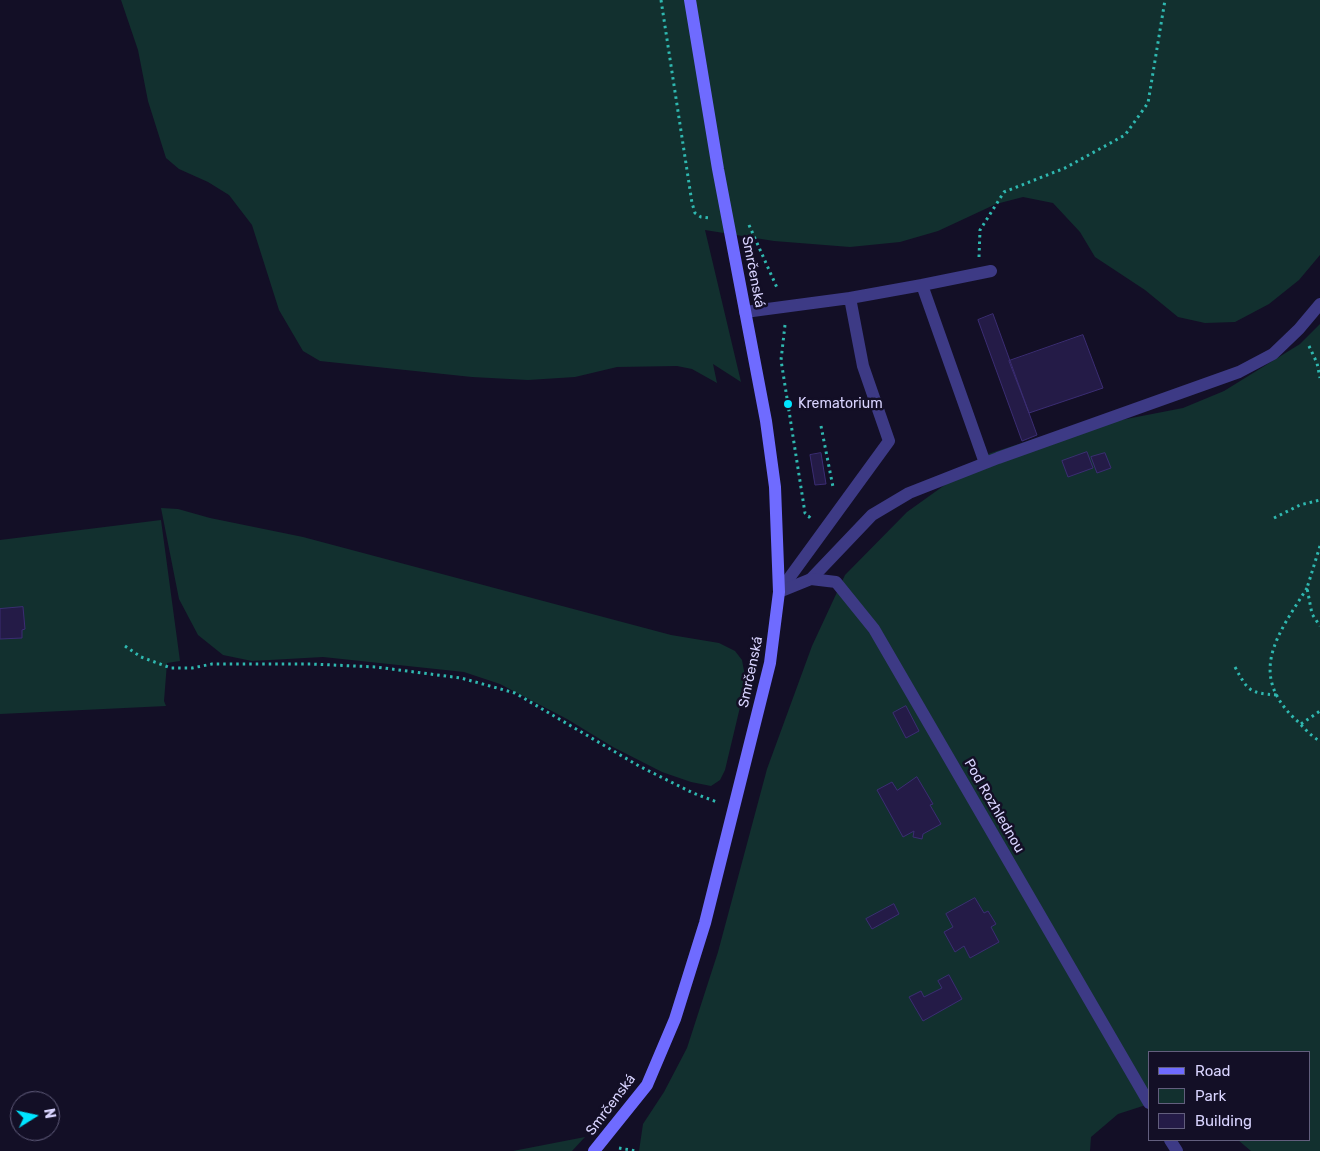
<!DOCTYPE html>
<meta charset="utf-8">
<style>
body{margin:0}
#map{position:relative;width:1320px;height:1151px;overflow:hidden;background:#130f26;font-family:Rubik,sans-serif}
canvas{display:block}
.legend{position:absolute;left:1148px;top:1051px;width:162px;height:90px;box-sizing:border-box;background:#130f26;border:1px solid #625e7d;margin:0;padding:6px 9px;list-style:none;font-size:15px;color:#d9d4ff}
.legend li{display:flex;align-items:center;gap:10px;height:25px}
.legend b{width:25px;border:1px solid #625e7d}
.north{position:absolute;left:10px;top:1091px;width:50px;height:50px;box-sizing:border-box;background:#130f26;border:1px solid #625e7d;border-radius:50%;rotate:80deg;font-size:14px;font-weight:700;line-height:20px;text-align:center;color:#d9d4ff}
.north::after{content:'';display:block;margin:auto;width:18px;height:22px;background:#00e5ff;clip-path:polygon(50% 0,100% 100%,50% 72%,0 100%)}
</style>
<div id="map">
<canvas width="1320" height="1151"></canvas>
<ul class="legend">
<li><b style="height:6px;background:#6f6bff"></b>Road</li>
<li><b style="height:14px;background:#12302f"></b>Park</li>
<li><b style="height:14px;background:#241b47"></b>Building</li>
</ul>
<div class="north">N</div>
</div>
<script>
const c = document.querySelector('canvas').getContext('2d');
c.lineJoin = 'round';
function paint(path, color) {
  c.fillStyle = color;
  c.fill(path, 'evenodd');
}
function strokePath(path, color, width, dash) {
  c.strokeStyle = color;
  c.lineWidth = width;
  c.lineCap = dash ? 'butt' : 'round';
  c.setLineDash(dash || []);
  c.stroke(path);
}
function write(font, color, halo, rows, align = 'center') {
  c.font = font + ' Rubik,sans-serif';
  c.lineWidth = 5;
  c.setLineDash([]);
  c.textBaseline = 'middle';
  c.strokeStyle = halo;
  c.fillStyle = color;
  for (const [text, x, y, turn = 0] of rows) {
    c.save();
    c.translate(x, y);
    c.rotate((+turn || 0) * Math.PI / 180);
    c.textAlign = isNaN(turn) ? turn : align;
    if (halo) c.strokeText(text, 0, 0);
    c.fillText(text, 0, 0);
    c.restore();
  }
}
const green = new Path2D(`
 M121,0h1199v255l-21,25 -30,24 -34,18 -30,1 -27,-6 -33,-27 -50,-33 -15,-25 -27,-29 -30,-6 -27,7 -58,27 -38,11 -50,5 -76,-6 -69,-11 36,152 -28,-18 4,19 -25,-14 -15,-3 -60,1 -42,10 -47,3 -56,-3 -152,-16 -17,-10 -24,-41 -27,-85 -23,-30 -21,-13 -29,-13 -13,-11 -18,-57 -10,-51z
 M1320,324v827h-69l-13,-11h71v-88h-160v52l-31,10 -27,23 -1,14h-451l4,-27 21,-32 23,-44 31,-96 49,-183 45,-123 33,-71 62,-63 81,-58 61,-20 134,-26 41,-17 76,-47z
 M161,508l17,1 32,9 93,19 368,98 48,8 16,8 7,9 4,22 -21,88 -5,10 -9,6 -20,-4 -29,-10 -49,-25 -46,-28 -67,-35 -36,-12 -141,-15 -71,4 -29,-6 -25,-20 -19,-36z
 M161,520l19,141 -13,2 -3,38 2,5 -166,8v-174z
 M585,1137l-13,14h-59z`);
const building = new Path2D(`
 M993,314l44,121 -15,6 -44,-121z
 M1083,335l20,53 -74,25 -20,-52z
 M1087,452l6,16 -25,9 -6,-16z
 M821,453l5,31 -11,1 -5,-30z
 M1105,453l6,15 -14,5 -6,-16z
 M23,607l2,22 -3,1v8l-22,1v-30z
 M906,706l13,25 -13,7 -13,-25z
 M917,777l16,27 -3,1 11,19 -18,10 -1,5 -9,-2 1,-6 -11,6 -26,-47 15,-8 5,8z
 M975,898l9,15 4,-2 8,13 -5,3 8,15 -29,16 -6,-12 -9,6 -11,-20 9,-5 -7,-13z
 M894,904l5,10 -27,15 -6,-10z
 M949,975l13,24 -39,22 -14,-24 12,-6 3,6 18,-9 -4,-7z`);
const path = new Path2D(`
 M661,0l31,203 3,10 6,4 9,1
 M749,225l29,65
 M979,257l1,-27 24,-38 61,-24 60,-33 23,-32 17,-103
 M785,325l-4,35 24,153 4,4 2,-2
 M1309,346l8,17 3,15
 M821,426l12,61
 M1274,518l26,-13 20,-5
 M1320,546l-13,42 5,26 8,12
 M1307,588c-28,45 -60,84 -13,130 8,7 16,18 26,23
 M125,646l16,11 30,11h21l20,-4h99l65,3 85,11 54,15 124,73 54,27 24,9
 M1235,667c13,24 14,26 42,28
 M1301,724l19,-13
 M619,1148l17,3`);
const lane = new Path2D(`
 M922,285l69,-14
 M745,312l105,-14 72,-13 63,178
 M811,579l61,-64 37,-22 89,-35 241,-86 34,-18 26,-25 21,-25
 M779,592l110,-151 -26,-75 -13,-68`);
const street = new Path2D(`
 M779,592l32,-13 25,3 38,47 275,474
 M1170,1140l7,11`);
const secondary = new Path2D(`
 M594,1151l53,-66 28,-66 30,-96 65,-260 9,-71 -4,-105 -9,-66 -48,-252 -28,-169`);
const markers = [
 [788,404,5,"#00e5ff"]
];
const streetNames = [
 ["Smrčenská",753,272,79],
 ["Smrčenská",751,672,-78],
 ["Pod Rozhlednou",994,806,60],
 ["Smrčenská",611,1105,-53]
];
const poiNames = [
 ["Krematorium",798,404]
];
paint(green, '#12302f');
paint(building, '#241b47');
strokePath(building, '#3b2d73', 1);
strokePath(path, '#2fb8b0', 3, [2.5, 4]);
strokePath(lane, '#3d3a85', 12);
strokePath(street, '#3d3a85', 12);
strokePath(secondary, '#6f6bff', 12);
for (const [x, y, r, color] of markers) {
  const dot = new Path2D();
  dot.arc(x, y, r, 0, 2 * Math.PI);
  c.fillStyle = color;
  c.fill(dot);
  strokePath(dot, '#130f26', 2);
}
write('14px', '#d9d4ff', '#130f26', streetNames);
write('14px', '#d9d4ff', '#130f26', poiNames, 'left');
</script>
